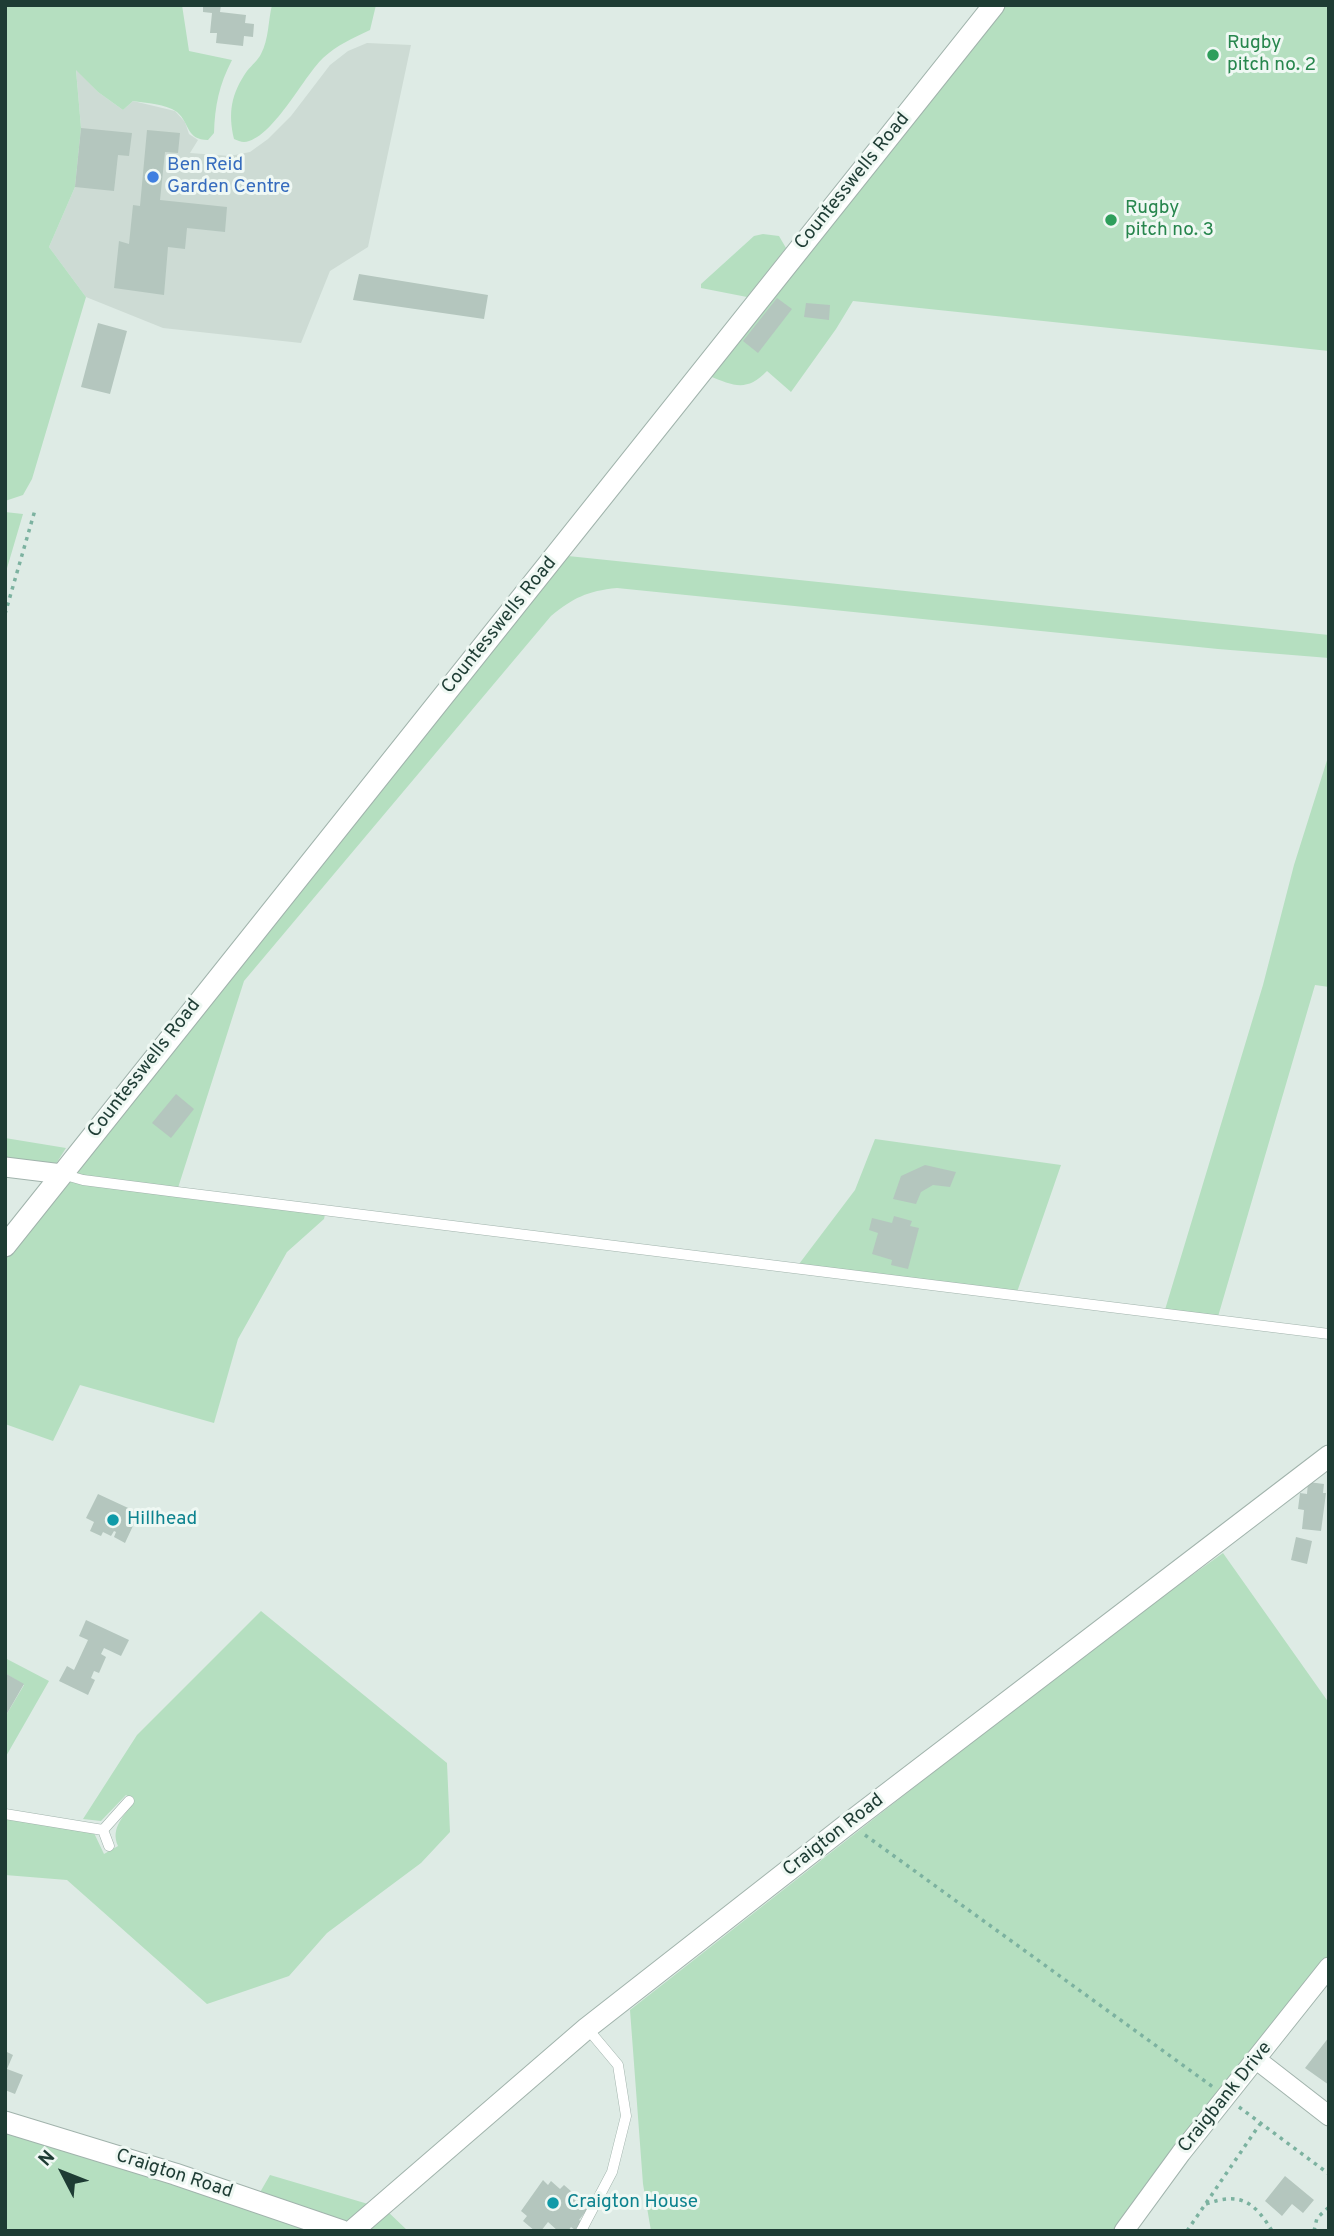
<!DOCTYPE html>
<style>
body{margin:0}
#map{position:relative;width:1334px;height:2236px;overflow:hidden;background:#deebe5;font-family:Overpass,sans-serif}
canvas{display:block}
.frame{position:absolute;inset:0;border:7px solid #1e3c34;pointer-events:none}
.north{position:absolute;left:28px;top:2138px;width:70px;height:70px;-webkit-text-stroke:5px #eff8f3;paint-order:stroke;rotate:312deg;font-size:19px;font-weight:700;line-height:28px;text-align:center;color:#1e3c34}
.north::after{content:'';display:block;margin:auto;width:24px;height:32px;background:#1e3c34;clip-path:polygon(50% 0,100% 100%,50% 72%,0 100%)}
</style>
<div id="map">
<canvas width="1334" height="2236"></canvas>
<div class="frame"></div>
<div class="north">N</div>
</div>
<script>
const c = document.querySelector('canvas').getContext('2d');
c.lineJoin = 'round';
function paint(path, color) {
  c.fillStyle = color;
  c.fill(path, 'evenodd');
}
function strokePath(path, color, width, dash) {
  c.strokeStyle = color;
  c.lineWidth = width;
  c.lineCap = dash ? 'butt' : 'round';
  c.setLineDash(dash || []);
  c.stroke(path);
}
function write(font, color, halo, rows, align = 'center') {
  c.font = font + ' Overpass,sans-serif';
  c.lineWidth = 6;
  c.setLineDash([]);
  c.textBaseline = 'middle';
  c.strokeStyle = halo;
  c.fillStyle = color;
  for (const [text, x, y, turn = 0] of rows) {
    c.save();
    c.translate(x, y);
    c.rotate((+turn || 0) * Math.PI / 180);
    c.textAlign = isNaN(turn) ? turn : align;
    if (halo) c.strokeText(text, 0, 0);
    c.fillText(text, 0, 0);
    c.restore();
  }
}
const built = new Path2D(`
 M367,43l44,2 -43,202 -38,24 -29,72 -138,-15 -77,-31 -37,-50 26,-60 6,-59 -5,-59 22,23 25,18 10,-9 42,10 10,11 4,12 9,6 -8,13 40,3 20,-4 18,-13 23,-23 39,-51 18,-14z`);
const green = new Path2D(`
 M5,5h177l7,46 43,9c-13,25 -17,45 -18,73l-6,7c-22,0 -18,-17 -31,-28 -11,-8 -31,-9 -44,-11l-10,9 -25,-18 -22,-22 5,58 -6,59 -26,60 37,50 -54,182 -9,16 -18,6z
 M272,5h104l-6,25c-17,8 -33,15 -47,28 -20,19 -51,82 -79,84 -3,0 -7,-2 -10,-3 -6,-26 -3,-45 13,-68 5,-6 11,-11 14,-17 8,-15 7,-33 11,-49z
 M1004,5h325v346l-476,-50 -17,28 -45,63 -24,-21c-20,21 -33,15 -58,5z
 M763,234l16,2 7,12 -39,49 -46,-9v-4l53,-48z
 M5,512l18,2 -18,61z
 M568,556l761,79v23l-111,-9 -601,-61c-30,3 -44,10 -66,28l-307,365 -67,210 149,19 -2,9 -37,33 -49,87 -24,84 -134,-38 -27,56 -48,-17v-178l234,-295z
 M1329,754v233l-14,-2 -98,335 -53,-7 99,-328 31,-120z
 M5,1138l61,10 -12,19 -49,-6z
 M875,1139l186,26 -45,130 -220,-27 59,-78z
 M1223,1553l106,150v264l-205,264h-473l-8,-47 -13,-174 477,-374z
 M261,1611l186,152 3,69 -29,31 -94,70 -38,43 -82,28 -140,-124 -62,-5v-57l89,15 10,21 14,-8c-8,-18 6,-30 16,-44l-8,-7 -25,26 -18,-2 54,-84z
 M5,1658l44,23 -44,77v-41l19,-32 -19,-12z
 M5,2118l250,83 15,-26 115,34 23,22h-403z`);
const building = new Path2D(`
 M203,5h18l-1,7 26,3 -1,8 9,1 -1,13 -9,-1 -1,10 -27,-3 1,-10h-7l2,-20 -9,-1z
 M81,128l51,5 -3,23 -11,-1 -4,36 -39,-4z
 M147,130l33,3 -2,20 -13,-1 -5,48 67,7 -2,25 -38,-4 -2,21 -17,-2 -4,48 -50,-7 5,-47 10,3 4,-39 7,1z
 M359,274l129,21 -4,24 -131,-19z
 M777,298l15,11 -34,44 -15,-12z
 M806,303l24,2 -1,15 -25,-3z
 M98,323l29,8 -17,63 -29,-7z
 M176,1094l18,15 -23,29 -19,-15z
 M925,1165l31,7 -6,15 -17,-2 -12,7 -5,12 -23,-5 8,-23z
 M894,1216l18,5 -2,5 9,2 -11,41 -17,-4 1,-5 -20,-6 6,-21 -9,-3 3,-12 20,5z
 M1308,1482l16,2 -1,9h3l-5,38 -19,-2 2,-19 -6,-1 2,-16 7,1z
 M98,1494l41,19 -14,30 -11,-6 2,-5 -2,-1 -3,5 -8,-4 -2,4 -11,-5 4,-9 -8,-4z
 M1296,1537l16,4 -5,23 -16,-4z
 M86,1620l43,20 -8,16 -17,-8 -3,6 5,3 -7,16 -5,-2 -3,7 4,2 -7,15 -29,-14 8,-15 7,4 14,-30 -9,-4z
 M5,1673l19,11 -19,33z
 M1329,2037v48l-24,-17z
 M5,2051l8,4 -6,14 16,6 -8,19 -10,-4z
 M1285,2176l29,24 -11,13 -11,-9 -10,12 -17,-15z
 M543,2180l5,5 3,-4 9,8 4,-4 8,7 -2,4 17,14 -8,10 3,2 -7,8 -4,-3 -3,4h-10l-10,-9 -7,9h-6l-12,-10 4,-5 -6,-5z`);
const path = new Path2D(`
 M5,614l30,-104
 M865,1835l348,252
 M1239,2107l90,67
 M1206,2204c34,-12 48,-3 66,27
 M1187,2231l73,-107
 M1314,2231l3,-13 12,-11`);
const service = new Path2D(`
 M62,1174l21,6 94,12 1152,142
 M5,1814l98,16 26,-29
 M103,1830l6,16
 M581,2231l31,-59 14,-56 -8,-51 -31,-37`);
const minor = new Path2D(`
 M5,1167l57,7
 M1257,2060l72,56
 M1124,2231l57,-78 148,-186`);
const tertiary = new Path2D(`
 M5,1246l989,-1241
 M5,2122l170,52 167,57
 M352,2231l235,-203 262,-205 480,-367`);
const markers = [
 [1213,55,7,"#2e9e5b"],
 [153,177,7,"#3f7fe0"],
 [1111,220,7,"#2e9e5b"],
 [113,1520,7,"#0f9aa8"],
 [553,2203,7,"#0f9aa8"]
];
const leisureNames = [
 ["Rugby",1227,44],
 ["pitch no. 2",1227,66],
 ["Rugby",1125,209],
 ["pitch no. 3",1125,231]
];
const shopNames = [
 ["Ben Reid",167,166],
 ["Garden Centre",167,188]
];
const streetNames = [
 ["Countesswells Road",853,182,-51],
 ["Countesswells Road",500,626,-51],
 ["Countesswells Road",145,1069,-52],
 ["Craigton Road",834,1836,-38],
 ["Craigbank Drive",1226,2098,-51],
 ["Craigton Road",174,2175,18]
];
const cultureNames = [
 ["Hillhead",127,1520],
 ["Craigton House",567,2203]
];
paint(built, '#cddbd4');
paint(green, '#b5dfc0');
paint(building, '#b4c6be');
strokePath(service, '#a1b3ac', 11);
strokePath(minor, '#a1b3ac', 21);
strokePath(tertiary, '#a1b3ac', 23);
strokePath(path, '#7cb2a0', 3.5, [3.5, 5]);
strokePath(service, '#fff', 10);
strokePath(minor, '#fff', 19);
strokePath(tertiary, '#fff', 21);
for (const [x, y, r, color] of markers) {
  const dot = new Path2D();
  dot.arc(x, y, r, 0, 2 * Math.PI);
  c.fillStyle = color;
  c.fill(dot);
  strokePath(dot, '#eff8f3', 2.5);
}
write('19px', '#27864d', '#eff8f3', leisureNames, 'left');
write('19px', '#366cbe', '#eff8f3', shopNames, 'left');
write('19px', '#1e3c34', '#eff8f3', streetNames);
write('19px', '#0d838f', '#eff8f3', cultureNames, 'left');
</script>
